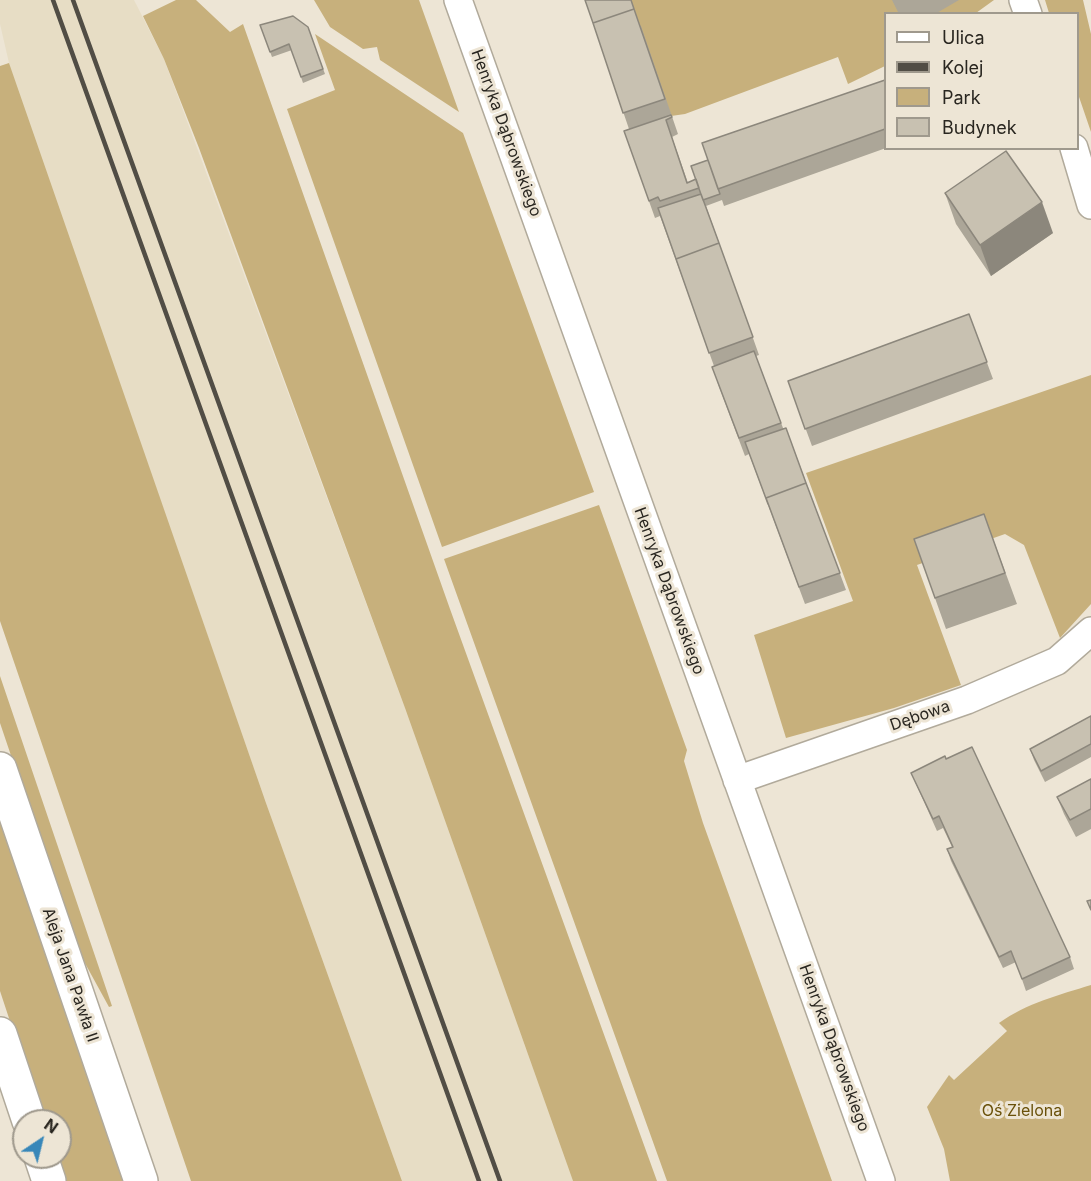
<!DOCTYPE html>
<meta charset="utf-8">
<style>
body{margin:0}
#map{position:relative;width:1091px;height:1181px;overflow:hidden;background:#ede5d5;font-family:Inter,sans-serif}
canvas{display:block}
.legend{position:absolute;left:884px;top:12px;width:195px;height:138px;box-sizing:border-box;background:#ede5d5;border:2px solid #9f998d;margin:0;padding:8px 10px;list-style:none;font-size:18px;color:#292620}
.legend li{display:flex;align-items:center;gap:12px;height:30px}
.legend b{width:30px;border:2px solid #9f998d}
.north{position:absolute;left:12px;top:1109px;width:60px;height:60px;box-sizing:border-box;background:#ede5d5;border:2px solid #9f998d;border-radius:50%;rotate:35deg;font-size:16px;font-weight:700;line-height:24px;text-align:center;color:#292620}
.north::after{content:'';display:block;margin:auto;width:21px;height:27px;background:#3887b9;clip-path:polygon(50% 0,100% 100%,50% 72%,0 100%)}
</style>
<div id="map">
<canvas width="1091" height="1181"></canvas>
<ul class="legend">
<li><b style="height:8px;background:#fff"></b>Ulica</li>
<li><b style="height:8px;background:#514d45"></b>Kolej</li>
<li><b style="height:16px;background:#c7b07c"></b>Park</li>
<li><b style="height:16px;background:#c8c1b1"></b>Budynek</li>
</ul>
<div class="north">N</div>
</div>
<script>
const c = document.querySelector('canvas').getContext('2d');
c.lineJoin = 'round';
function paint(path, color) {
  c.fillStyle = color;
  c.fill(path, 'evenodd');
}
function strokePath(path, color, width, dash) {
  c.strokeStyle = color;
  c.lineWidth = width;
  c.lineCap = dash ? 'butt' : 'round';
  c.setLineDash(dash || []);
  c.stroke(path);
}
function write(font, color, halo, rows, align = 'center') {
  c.font = font + ' Inter,sans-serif';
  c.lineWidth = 6;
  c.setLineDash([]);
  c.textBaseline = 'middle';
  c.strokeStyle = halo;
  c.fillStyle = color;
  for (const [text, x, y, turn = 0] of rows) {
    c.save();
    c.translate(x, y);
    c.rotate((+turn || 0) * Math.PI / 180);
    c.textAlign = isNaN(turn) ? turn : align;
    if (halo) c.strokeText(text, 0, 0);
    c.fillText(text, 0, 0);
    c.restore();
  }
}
const built = new Path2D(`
 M0,0h134l30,59 241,649 168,473h-171l-136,-378 -254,-727 -12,-52z`);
const green = new Path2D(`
 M176,0h20l34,32 13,-8 207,585 207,572h-84l-168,-473 -206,-560 -35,-89 -21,-43z
 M314,0h105l40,112 -79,-52 -3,-13 -14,2 -33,-22z
 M631,0h363l-18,13 -90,1 -1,52 -37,18 -10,-27 -153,57 -14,2z
 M1045,0h38l8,34v98l-13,-38v-80l-29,-1z
 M315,34l148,99 131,359 -152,55 -155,-438 48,-19z
 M9,63l257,740 136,378h-211l-191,-560v-555z
 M1091,375v229l-31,34 -36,-93 -19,-11 -88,31 44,120 -67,23 -108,30 -32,-103 99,-34 -47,-128z
 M599,505l88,245 -3,11 19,62 129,358h-165l-223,-622z
 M0,676l112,330 -3,1 -34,-62 -75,-222z
 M0,807l127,374h-64l-8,-24h5v-36h-17l-43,-130z
 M1091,985v196h-141l-6,-32 -17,-42 22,-32 5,5 53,-49 -8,-8c28,-20 60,-28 92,-38z`);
const street = new Path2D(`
 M458,0l423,1181
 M1023,0l5,14
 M1074,148l17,57
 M737,780l230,-80 90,-39 34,-30`);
const secondary = new Path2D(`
 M0,769l141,412
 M0,1034l29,87
 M41,1157l8,24`);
const rail = new Path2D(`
 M53,0l426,1181
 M73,0l427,1181`);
const wall = new Path2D(`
 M585,0l56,26 37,108 -6,3 16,46 8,-3 12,-20 177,-80 1,68 -162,58 -2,-6 -16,6 53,149 -3,1 27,72h3l60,162 -41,14 -56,-150 -4,2 -27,-72 -4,-18 -54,-150 -5,2 -31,-87 5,-2z
 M892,0h67l-24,14h-36z
 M260,25l48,2 17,47 -22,9 -11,-33 -20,7z
 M945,193l108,40 -62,43 -35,-52z
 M969,314l24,65 -181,67 -24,-65z
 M984,514l33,90 -71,25 -32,-90z
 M1091,716v41l-46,25 -11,-22 -4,-11z
 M911,773l159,184 4,12 -48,22 -10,-29 -13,6 -52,-107 -4,-12 5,-2 -9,-19 -6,3 -21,-47z
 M1091,779v50l-15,8 -12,-23 -7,-17z`);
const shadedWall = new Path2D(`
 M1042,202l11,31 -62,43 -11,-31z`);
const building = new Path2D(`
 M585,0h46l3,9 -41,14z
 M634,9l31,90 -42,14 -30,-90z
 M293,16l15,11 15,42 -22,8 -12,-33 -19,8 -10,-27z
 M885,80v49l-167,60 -16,-46z
 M671,115l1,2 -6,3 21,63 9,-4 3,9 -39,13 -2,-4 -9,4 -25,-70z
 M1006,151l36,51 -62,43 -35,-52z
 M708,160l12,34 -17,6 -12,-34z
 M701,194l18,49 -43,16 -18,-51z
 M719,243l34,94 -44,16 -33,-94z
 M969,314l18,48 -182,67 -17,-48z
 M754,351l27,72 -42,15 -27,-71z
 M786,428l20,55 -40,15 2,6 -23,-62z
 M806,483l34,90 -41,14 -33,-89z
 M984,514l21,59 -70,25 -21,-59z
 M1091,716v28l-50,27 -11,-22z
 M972,747l98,210 -48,22 -11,-28 -12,6 -52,-108 6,-2 -14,-31 -6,3 -22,-46 34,-17 1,3z
 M1091,779v30l-21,11 -13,-23z
 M1091,900v10l-4,-9z`);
const streetNames = [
 ["Henryka Dąbrowskiego",506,133,70],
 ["Henryka Dąbrowskiego",669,591,70],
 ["Dębowa",920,716,-19],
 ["Aleja Jana Pawła II",70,975,71],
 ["Henryka Dąbrowskiego",834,1048,70]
];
const parkNames = [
 ["Oś Zielona",1022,1111]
];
paint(built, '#e7ddc5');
paint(green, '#c7b07c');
strokePath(street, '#b1aa9b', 30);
strokePath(secondary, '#b1aa9b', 36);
strokePath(street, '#fff', 27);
strokePath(secondary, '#fff', 33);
strokePath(rail, '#514d45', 4.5);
paint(wall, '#aca698');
paint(shadedWall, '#8c877c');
paint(building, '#c8c1b1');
strokePath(building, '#8c877c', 1.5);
write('16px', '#292620', '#ede5d5', streetNames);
write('16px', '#6a510a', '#ede5d5', parkNames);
</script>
